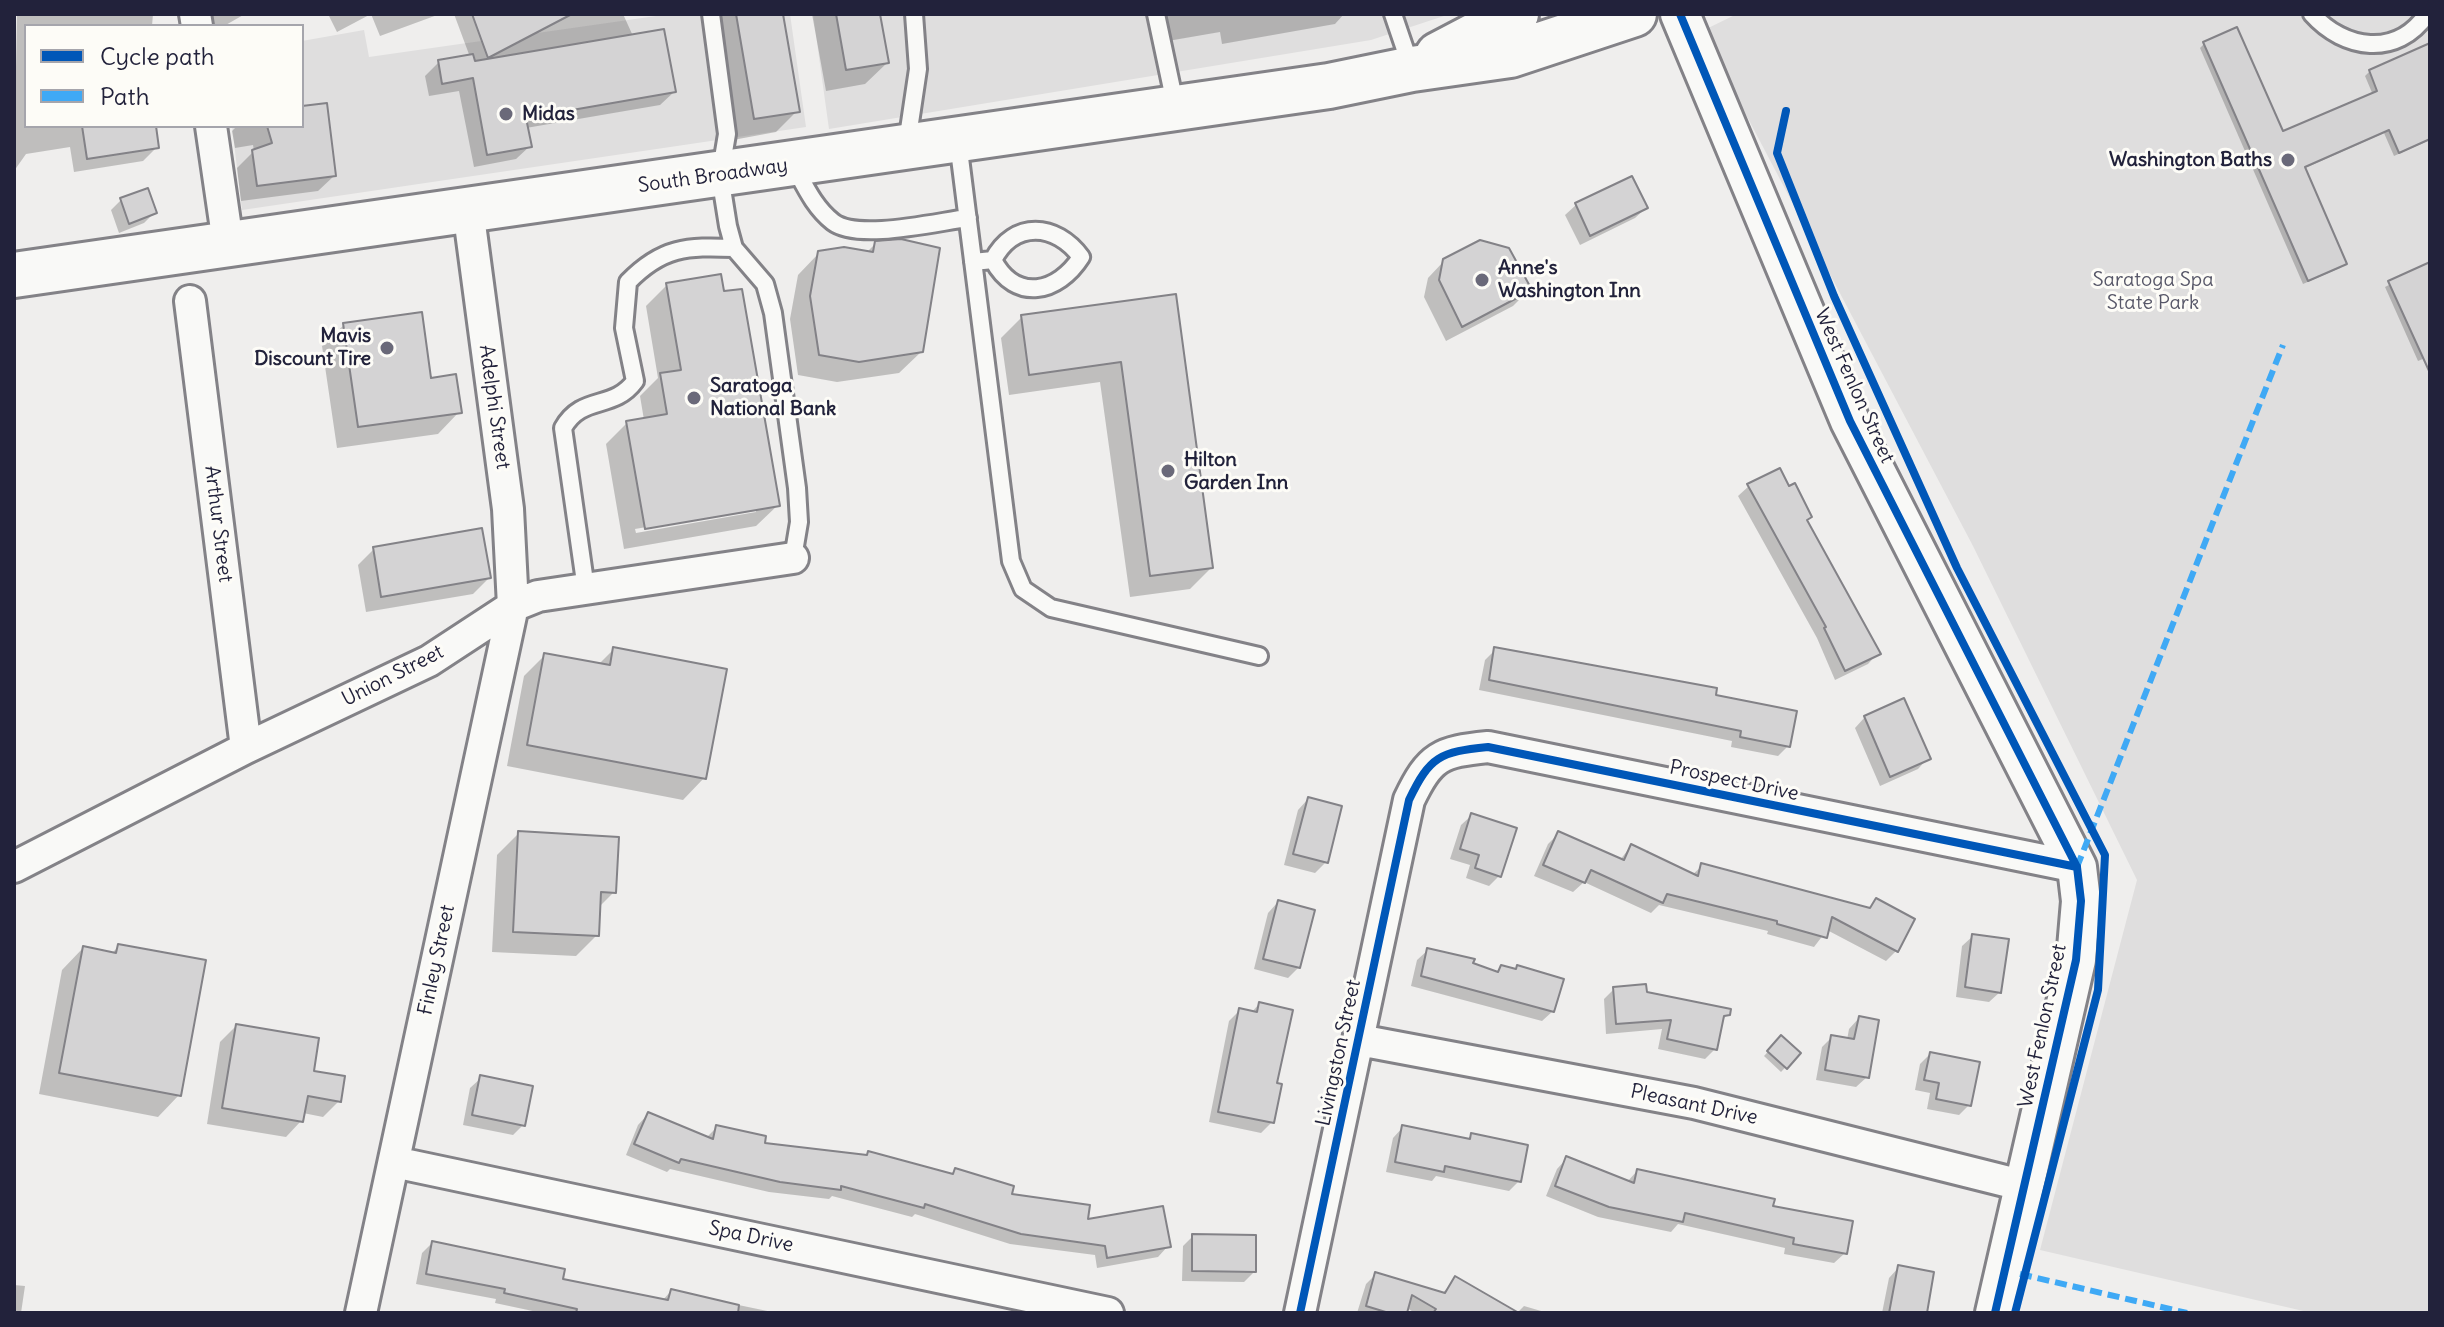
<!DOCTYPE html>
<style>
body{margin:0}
#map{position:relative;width:2444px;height:1327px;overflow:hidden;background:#efeeed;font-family:Delius,sans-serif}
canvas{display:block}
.frame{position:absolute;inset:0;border:16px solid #22223b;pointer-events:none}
.legend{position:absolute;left:24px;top:24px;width:280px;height:104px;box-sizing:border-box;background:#fdfcf7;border:2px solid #a5a5ac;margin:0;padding:10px 14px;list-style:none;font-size:24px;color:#22223b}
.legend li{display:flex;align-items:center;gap:16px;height:40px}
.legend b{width:40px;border:2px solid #a5a5ac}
</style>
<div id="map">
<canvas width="2444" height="1327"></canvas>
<div class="frame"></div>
<ul class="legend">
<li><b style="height:10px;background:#0057b8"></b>Cycle path</li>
<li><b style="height:10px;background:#3fa9f5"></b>Path</li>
</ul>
</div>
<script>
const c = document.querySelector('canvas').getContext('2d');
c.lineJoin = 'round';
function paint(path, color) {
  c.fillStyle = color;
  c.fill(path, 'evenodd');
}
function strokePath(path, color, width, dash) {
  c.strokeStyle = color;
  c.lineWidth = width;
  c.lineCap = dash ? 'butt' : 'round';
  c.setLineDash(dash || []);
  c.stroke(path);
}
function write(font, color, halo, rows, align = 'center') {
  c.font = font + ' Delius,sans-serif';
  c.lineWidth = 6;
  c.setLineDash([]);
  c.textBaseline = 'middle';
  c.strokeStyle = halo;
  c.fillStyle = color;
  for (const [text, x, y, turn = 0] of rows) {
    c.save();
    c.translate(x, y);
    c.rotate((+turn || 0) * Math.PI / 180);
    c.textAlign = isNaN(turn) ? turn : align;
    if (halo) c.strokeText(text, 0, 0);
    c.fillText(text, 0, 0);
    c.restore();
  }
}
const built = new Path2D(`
 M670,14h120l16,113 -564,83 -10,-84h70v-85l62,-11 5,27z
 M813,14h637l-79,26 -542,89z
 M1737,14h693v1299h-118l-272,-63 97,-370 -164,-334 -271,-515z`);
const shadow = new Path2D(`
 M17,14h136l-1,12h-126v100h128l3,21 -14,14 -69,11 -4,-25 -44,7 -12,17z
 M205,14h40l-21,12h-18z
 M328,14h112l-60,22 -9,-22 -34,18z
 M454,14h169l10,22 41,56 -14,13 -134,23 4,18 -14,13 -42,8 -15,-76 -30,5 -4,-20 14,-14 31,-5z
 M712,14h69l16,97 -21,21 -43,8z
 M812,14h66l9,49 -22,21 -39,7z
 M1157,14h187l-9,10 -113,20 -2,-12 -58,10z
 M2204,44l78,90 91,-39 -8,-19 5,-5 60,-26v95l-36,16 -10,-23 -81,36 42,94 -5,5 -37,16 -103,-236z
 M302,108l32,68 -16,15 -77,10 -4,-33 17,-17 -1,-6 -18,3 -3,-17 5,-5h65z
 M1631,178l15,30 -11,10 -55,27 -15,-30 11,-10z
 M121,200l33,13 -10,10 -25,10 -8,-23z
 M876,243l45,109 -22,21 -62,9 -39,-7 -8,-56 8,-44 21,-22h47z
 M1444,261l85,29 -16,16 -67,35 -22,-44 4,-19z
 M2430,264v92l-12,5 -33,-74z
 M667,285l111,220 -22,21 -132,23 -18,-105 21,-21 17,-3 -4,-24 18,-18 -12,-72zM756,508v4l-120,21 -1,-4z
 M1174,296l37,272 -21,21 -60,8 -30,-215 -91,13 -8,-57 21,-21z
 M344,325l85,55 30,32 -21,22 -101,14 -15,-102z
 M1749,486l56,35 73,132 -10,11 -33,16 -18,-42 -79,-142z
 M374,549l115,29 -16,16 -107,18 -8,-47z
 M614,649l90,129 -21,22 -176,-34 17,-90 21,-21 53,10z
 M1495,650l219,46 74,50 -10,10 -47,-9 1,-6 -253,-51 6,-30z
 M1865,717l63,41 -10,11 -38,17 -25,-58z
 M1308,799l18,63 -11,11 -31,-8 14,-55z
 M1472,815l27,61 -10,10 -23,-8 4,-13 -20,-6 11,-34z
 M518,834l96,58 -16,16 -1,27 -21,21 -84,-4 5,-97z
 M1558,834l62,26 11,-14 61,29 10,-9 165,44 9,-9 21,49 -11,11 -59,-31 -13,17 -47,-13 1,-3 -109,-26 -8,8 -67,-31 -11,10 -39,-16 14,-32z
 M1278,902l21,65 -11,11 -34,-9 14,-56z
 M1973,936l27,56 -11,10 -33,-5 6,-51z
 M119,946l60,149 -21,22 -119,-23 23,-124 21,-22 28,6z
 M1428,950l67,23 6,-6 14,3 3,-3 35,44 -11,10 -131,-35 6,-26z
 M1614,989l114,25 -8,8 -5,27 -10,10 -47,-10 4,-20 -56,5 -2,-35z
 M1259,1004l13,118 -11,11 -52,-11 20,-101 11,-11 11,3z
 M1859,1018l8,59 -11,10 -40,-7 6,-33 10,-10 15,3 2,-11z
 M236,1026l75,46 28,29 -16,16 -20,-4 -2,8 -15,16 -79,-13 13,-82z
 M1781,1038l17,16 -17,18 -17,-16z
 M1930,1054l39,51 -10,10 -32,-6 3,-16 -15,-3 5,-26z
 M481,1078l42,47 -10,10 -50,-10 7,-37z
 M648,1114l58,24 11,-11 45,18 188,31 5,-5 54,25 159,50 -10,11 -61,11 -2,-13 -85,-11 -95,-30 -3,3 -80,-21 -3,3 -60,-7 -99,-23 -3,3 -41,-17 12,-30z
 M1403,1127l63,14 5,-6 48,46 -10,10 -73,-15 -4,5 -46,-9 7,-34z
 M1567,1158l60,24 10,-11 134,37 74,45 -11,10 -50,-9 1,-6 -107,-24 -7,8 -73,-15 -52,-21 11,-27z
 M1193,1236l61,36 -10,10 -62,-1 1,-35z
 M432,1243l128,37 102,21 9,-10 106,22h-235l-47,-10 1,-4 -80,-15 6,-31z
 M1899,1267l26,46h-43l7,-35z
 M1376,1274l66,20 13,-15 31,34h-71l-8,-5 -2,5h-48l9,-29z
 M14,1285l11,1 -4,27h-7z
 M1524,1306l24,7h-31z`);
const building = new Path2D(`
 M472,14h100l-84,44z
 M736,14h47l17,98 -46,7z
 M836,14h44l9,49 -43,7z
 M2237,27l46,104 94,-40 -8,-21 61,-27v96l-31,14 -10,-23 -84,37 42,97 -39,17 -105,-239z
 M664,29l12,63 -150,26 6,29 -45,8 -14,-77 -31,6 -4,-24 35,-6 2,7z
 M327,103l9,73 -79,10 -5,-36 20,-7 -5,-17h35v-20z
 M82,126h74l3,22 -72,11z
 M1632,176l16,32 -58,28 -15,-33z
 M148,188l9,25 -28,11 -9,-26z
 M901,239l39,9 -17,104 -64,10 -40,-7 -9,-59 8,-45 26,-4 29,5 2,-11z
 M1480,240l29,8 23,42 -70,37 -23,-47 4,-21z
 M2430,262v111l-42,-92z
 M721,274l3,17 18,-2 38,217 -135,23 -19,-108 41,-7 -7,-41 21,-3 -15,-87z
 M1176,294l37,274 -63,8 -29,-214 -92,13 -8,-60z
 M422,312l9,66 25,-4 6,39 -104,14 -15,-104z
 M1780,468l9,18 6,-3 17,34 -5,3 74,134 -36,17 -21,-43 2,-1 -79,-143z
 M482,528l9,50 -110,19 -8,-50z
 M613,647l114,22 -21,110 -179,-34 17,-92 66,12z
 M1494,647l223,41 -1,7 81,16 -7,36 -50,-10 1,-6 -252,-51z
 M1904,698l27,61 -41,18 -26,-61z
 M1308,797l34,9 -14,57 -35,-9z
 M1471,813l46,15 -16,49 -26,-9 4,-13 -19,-6z
 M518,831l101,6 -3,56 -15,-1 -2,44 -86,-4z
 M1558,831l66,29 7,-16 67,32 3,-13 169,45 6,-10 39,21 -17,33 -66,-35 -5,21 -50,-14v-3l-110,-27 -4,9 -72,-33 -6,13 -42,-18z
 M1278,900l37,10 -15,58 -37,-9z
 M1972,934l37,5 -8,54 -36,-6z
 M118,944l88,16 -25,136 -122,-23 24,-127 33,7z
 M1427,948l48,11 -2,4 25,9 3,-7 15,4 1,-4 47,14 -10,33 -133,-36z
 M1646,984l1,8 84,17 -1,6 -6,1 -7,34 -50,-11 4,-19 -55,4 -3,-37z
 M1259,1002l34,8 -16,73 5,1 -8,39 -56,-11 21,-104 18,4z
 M1859,1016l20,4 -10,58 -44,-8 6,-35 23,4z
 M236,1024l83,14 -5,33 31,5 -4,26 -33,-6 -5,26 -81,-14z
 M1781,1035l20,18 -14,16 -20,-18z
 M1930,1052l50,10 -9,44 -35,-7 3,-16 -15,-3z
 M480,1075l53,11 -8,40 -53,-11z
 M648,1112l65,27 3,-14 50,11 -1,7 102,12 1,-4 85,23 2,-6 59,18 -2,8 78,11 -2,14 75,-13 8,41 -64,11 -2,-12 -84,-12 -96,-30 -1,4 -83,-22v4l-61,-8 -99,-23 -2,4 -45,-19z
 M1402,1125l68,14 1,-6 57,12 -7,37 -76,-16 -1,6 -49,-10z
 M1566,1156l68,27 3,-14 138,30 -2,7 80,15 -6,33 -54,-10 1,-6 -109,-25 -2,9 -74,-15 -54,-21z
 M1192,1234l64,1v37l-64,-1z
 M432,1241l133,28 -2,10 105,21 3,-11 68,16 -1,8h-162l1,-4 -73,-16 1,-4 -79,-15z
 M1898,1265l36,7 -7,41h-38z
 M1375,1272l70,21 10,-17 64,37h-86l3,-4 -24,-14 -5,18h-18l-23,-7z`);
const service = new Path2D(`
 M711,14l16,120 -7,42 8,50 6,22 31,36 8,29 24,175 2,34 -6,36
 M1156,14l20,94
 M1393,14l18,53
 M2312,14c32,36 85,44 115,0
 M958,142l53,419 12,28 28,19 208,48
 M907,143l11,-74 -4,-55
 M794,166c11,20 20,41 39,56 25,19 103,0 135,-4
 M973,262l20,-2c21,-40 63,-37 88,-3 -23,36 -65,46 -88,3
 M586,589l-23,-161c19,-34 50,-17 72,-47l-11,-53 4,-46c34,-35 59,-36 106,-34`);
const minor = new Path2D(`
 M195,14l2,12
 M211,126l17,117
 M190,301l56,447
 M14,867l232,-119 183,-87 84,-55 25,-10 255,-38
 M1359,1040l335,63 331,83
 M394,1162l714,151
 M361,1313l152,-707 -5,-97 -40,-300
 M1300,1313l109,-513c21,-44 31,-48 79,-53l589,120`);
const tertiary = new Path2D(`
 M1680,14l170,407 227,446 4,34 -5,59 -81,353`);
const primary = new Path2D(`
 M1438,55l78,-41
 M14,275l1315,-189 83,-17 98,-14 124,-41`);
const quiet = new Path2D(`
 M2077,867l206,-522
 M2020,1274l167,39`);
const cycleway = new Path2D(`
 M1680,14l170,407 227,446 4,34 -5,59 -81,353
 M1786,111l-9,42 57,143 123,272 148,287 -7,135 -83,323
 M1300,1313l109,-513c21,-44 31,-48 79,-53l589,120`);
const markers = [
 [506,114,8,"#6a6979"],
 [2288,160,8,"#6a6979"],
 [1482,280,8,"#6a6979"],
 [387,348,8,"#6a6979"],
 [694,398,8,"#6a6979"],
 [1168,471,8,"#6a6979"]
];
const poiNames = [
 ["Midas",522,114],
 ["Washington Baths",2272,160,"right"],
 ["Anne's",1498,268],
 ["Washington Inn",1498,291],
 ["Mavis",371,336,"right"],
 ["Discount Tire",371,359,"right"],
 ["Saratoga",710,386],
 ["National Bank",710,409],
 ["Hilton",1184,460],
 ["Garden Inn",1184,483]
];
const streetNames = [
 ["South Broadway",713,176,-8],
 ["West Fenlon Street",1854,386,66],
 ["Adelphi Street",494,407,82],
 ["Arthur Street",218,524,83],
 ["Union Street",393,676,-27],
 ["Prospect Drive",1734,781,12],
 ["Finley Street",437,960,-78],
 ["West Fenlon Street",2043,1026,-78],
 ["Livingston Street",1339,1053,-78],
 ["Pleasant Drive",1694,1105,12],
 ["Spa Drive",751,1237,12]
];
const parkNames = [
 ["Saratoga Spa",2153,280],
 ["State Park",2153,303]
];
paint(built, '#dfdede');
paint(shadow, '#0003');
paint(building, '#d4d3d4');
strokePath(building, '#838287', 2);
strokePath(service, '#838287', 22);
strokePath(minor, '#838287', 36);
strokePath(tertiary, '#838287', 44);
strokePath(primary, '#838287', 50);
strokePath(service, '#f9f9f7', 16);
strokePath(minor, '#f9f9f7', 30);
strokePath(tertiary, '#f9f9f7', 38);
strokePath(primary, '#f9f9f7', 44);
strokePath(quiet, '#3fa9f5', 6, [12, 6]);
strokePath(cycleway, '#0057b8', 8);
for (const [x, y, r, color] of markers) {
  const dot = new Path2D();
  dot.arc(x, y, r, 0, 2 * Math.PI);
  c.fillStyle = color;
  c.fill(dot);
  strokePath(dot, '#fdfcf7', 3);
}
write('bold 20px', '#22223b', '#fdfcf7', poiNames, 'left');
write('20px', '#22223b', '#fdfcf7', streetNames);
write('20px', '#575768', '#fdfcf7', parkNames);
</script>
